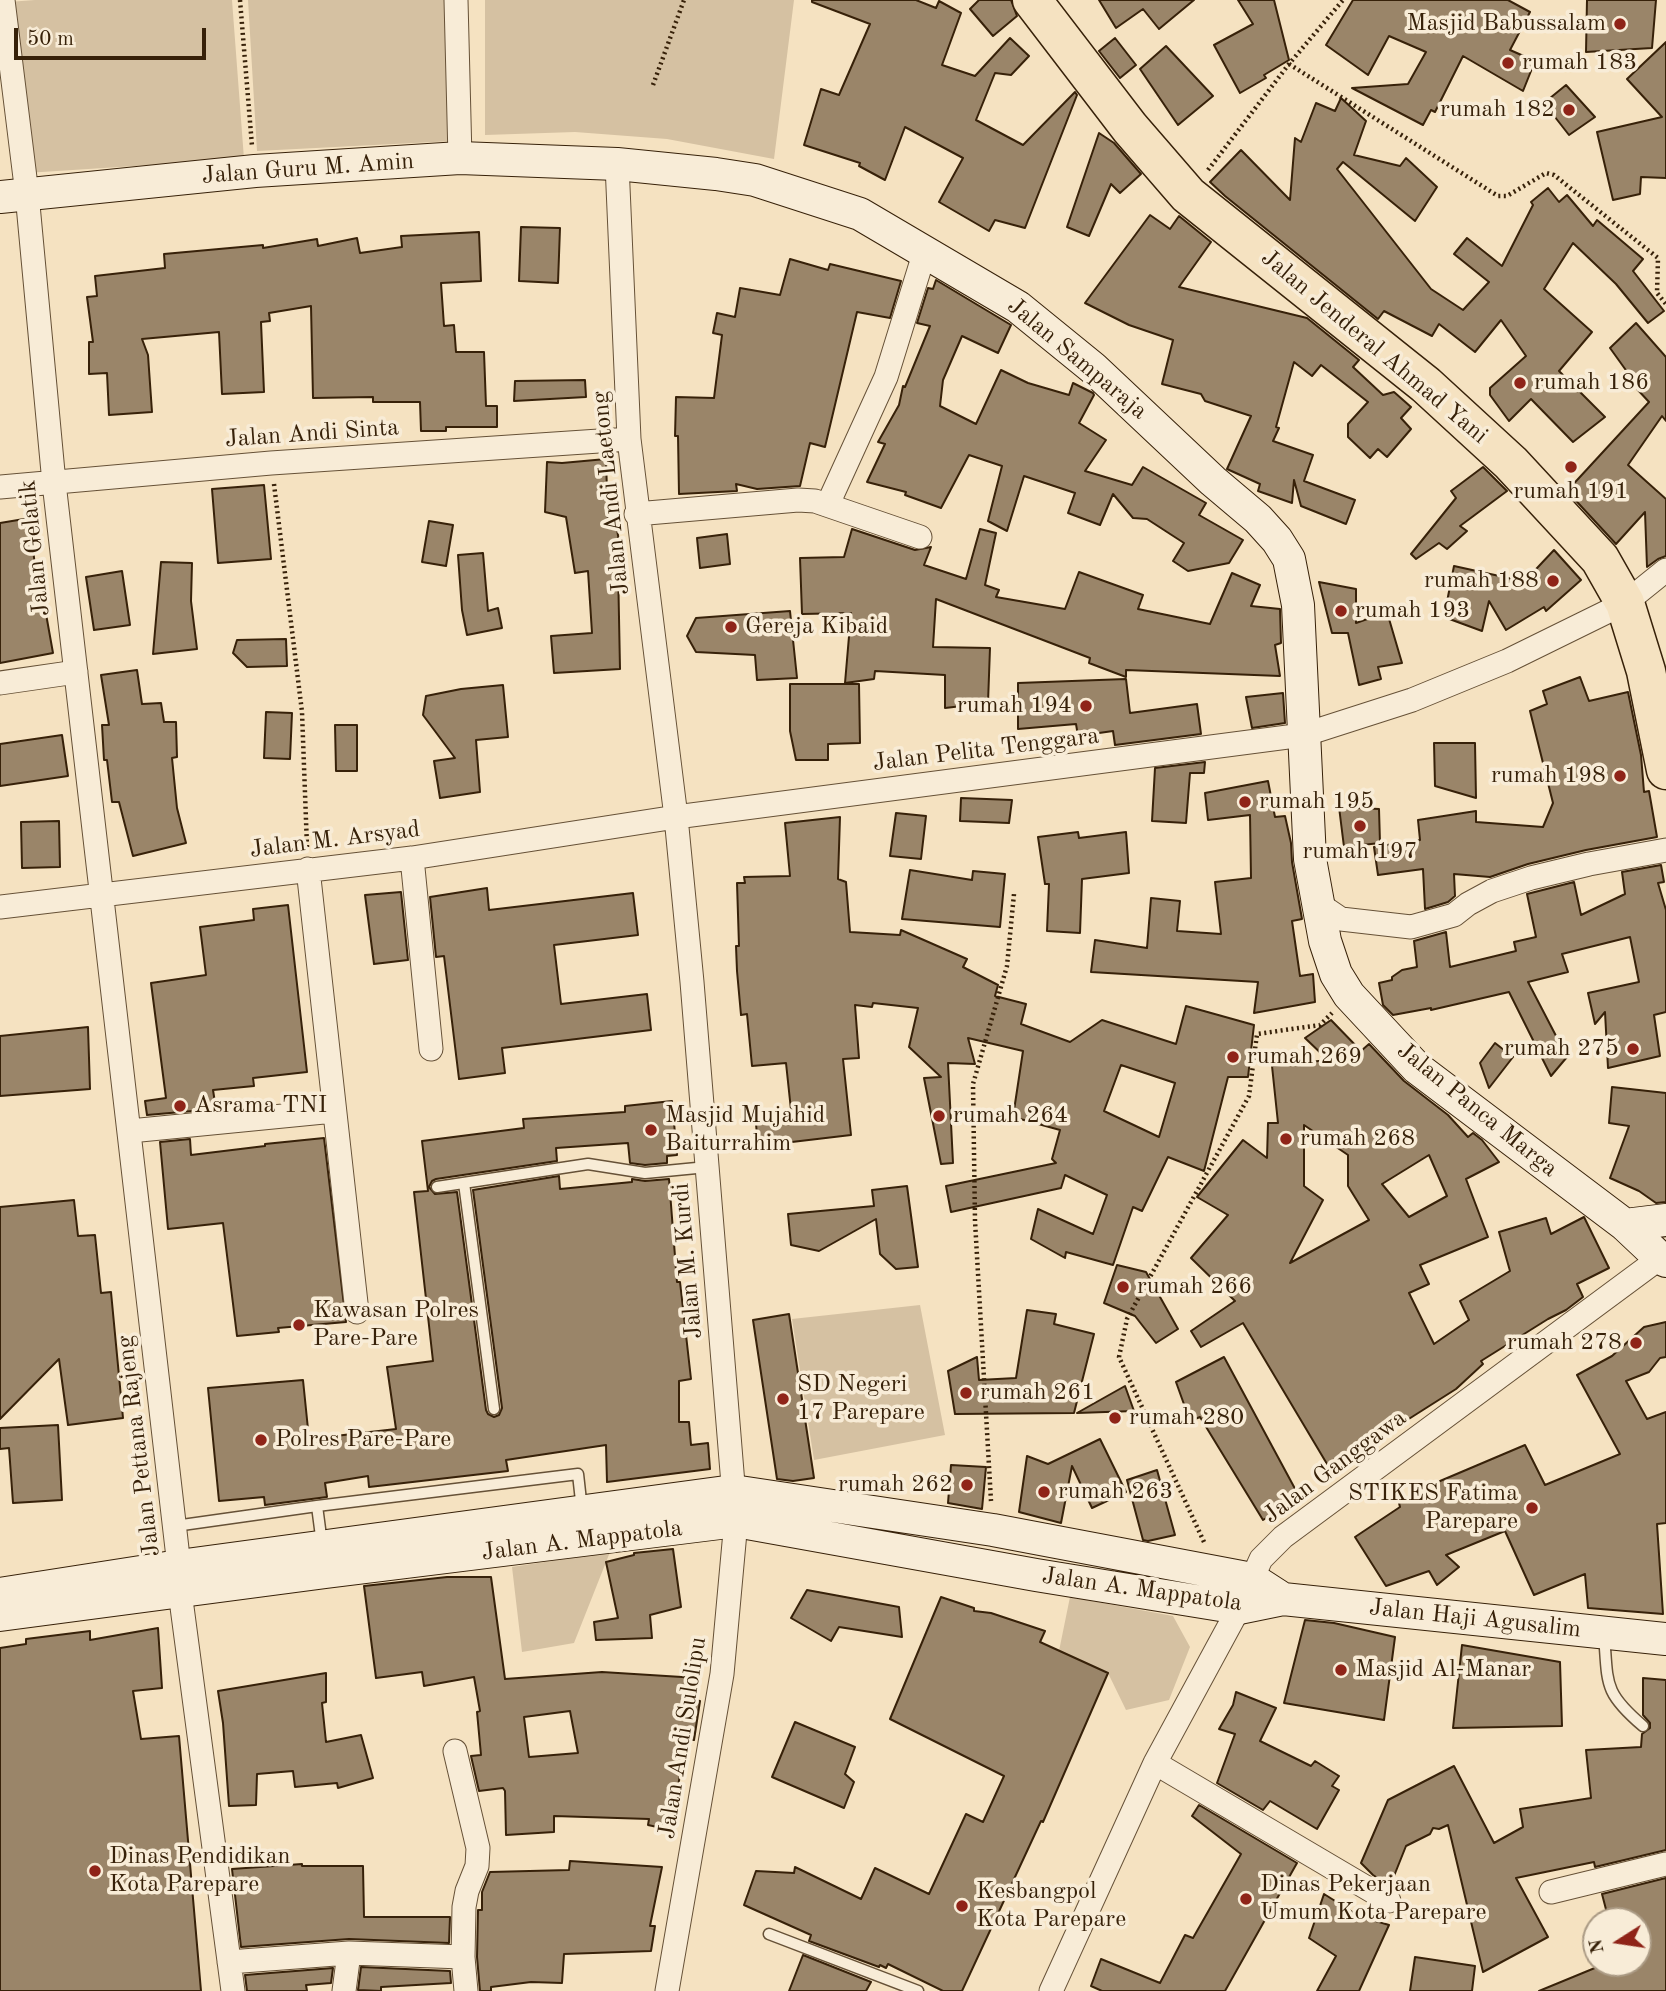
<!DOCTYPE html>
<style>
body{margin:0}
#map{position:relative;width:1666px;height:1991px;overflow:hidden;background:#f5e2c1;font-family:"Old Standard TT",serif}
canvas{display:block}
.north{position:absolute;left:1582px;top:1907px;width:70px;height:70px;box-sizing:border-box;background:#f8ecd7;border:2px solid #ab9b85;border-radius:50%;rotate:258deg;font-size:19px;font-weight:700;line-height:28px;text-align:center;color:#372109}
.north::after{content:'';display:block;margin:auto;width:24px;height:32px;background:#8f2418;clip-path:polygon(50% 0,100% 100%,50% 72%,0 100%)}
.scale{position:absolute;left:14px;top:28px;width:192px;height:32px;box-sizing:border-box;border:4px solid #372109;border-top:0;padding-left:9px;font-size:21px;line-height:24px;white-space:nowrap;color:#372109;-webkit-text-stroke:5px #f8ecd7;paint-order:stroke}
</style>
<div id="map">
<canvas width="1666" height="1991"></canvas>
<div class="north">N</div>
<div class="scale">50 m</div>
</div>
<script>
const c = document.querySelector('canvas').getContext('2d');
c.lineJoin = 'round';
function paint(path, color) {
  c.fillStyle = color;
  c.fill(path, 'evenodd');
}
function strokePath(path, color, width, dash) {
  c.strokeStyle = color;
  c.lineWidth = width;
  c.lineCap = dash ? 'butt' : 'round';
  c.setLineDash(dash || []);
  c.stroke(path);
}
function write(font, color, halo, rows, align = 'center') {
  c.font = font + ' "Old Standard TT",serif';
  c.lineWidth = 7;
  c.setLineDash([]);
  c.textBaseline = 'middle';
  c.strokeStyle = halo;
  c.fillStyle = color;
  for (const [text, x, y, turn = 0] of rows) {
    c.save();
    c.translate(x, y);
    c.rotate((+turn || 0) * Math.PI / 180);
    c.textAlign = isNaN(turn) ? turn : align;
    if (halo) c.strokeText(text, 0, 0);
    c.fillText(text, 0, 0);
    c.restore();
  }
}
const green = new Path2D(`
 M35,0h197l12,159 -218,14 -18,-171z
 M248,0h204l1,141 -196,10z
 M485,0h309l-20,159 -107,-20 -92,-7 -90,3z
 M920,1305l25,130 -131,25 -22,-141z
 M610,1552l-36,91 -52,9 -10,-85z
 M1070,1597l103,19 17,31 -21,53 -43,10 -18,-37 -49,-22z`);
const building = new Path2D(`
 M812,0h104l20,8 3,-7 22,12 -19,52 33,11 35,-38 19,18 -18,19 -16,-2 -19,47 47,25 52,-53 2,3 -52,133 -30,-8 -6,11 -50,-29 24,-44 -58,-31 -20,53 -26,-14 1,-3 -56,-18 17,-56 18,6 31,-71 -58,-22z
 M979,0h32l6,16 -24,20 -23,-27z
 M1099,0h95l-35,29 -16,-20 -27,19z
 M1238,0h36l15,60 -25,15 2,3 -26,15 -26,-48 39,-21z
 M1353,0h155l22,12 -20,38 25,11 -12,30 -60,-35 -28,56 -4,-2 -8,15 -71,-37 56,-4 18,-32 -37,-16 -21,39 -42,-30z
 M1587,0h69l-4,48 -66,4z
 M1115,38l21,27 -16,13 -21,-27z
 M1666,42v136l-25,-1 -1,17 -27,6 -16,-68 65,-15 -35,-38z
 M1166,46l47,50 -35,29 -38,-56z
 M1566,85l29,32 -26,18 -25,-32z
 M1341,98l25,23 -12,34 46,11 6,-8 31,29 -22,34 -72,-59 -6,7 94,120 32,21 26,-28 -35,-28 13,-16 35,28 31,-61 -2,-3 17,-14 11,14 8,-7 26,31 4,-6 46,39 -10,12 31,40 -16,12 -32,-39 -43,-41 -29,46 48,43 -33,39 46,46 -32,25 -42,-43 -22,22 -19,-26v-7l36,-32 -25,-36 -26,32 -36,-28 -7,12 -48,-25 -6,8 -153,-123 -15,-14 31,-32 49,50 5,-62 6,4 15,-39 19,8z
 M1099,133l15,10 27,31 -21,19 -9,-9 -22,52 -22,-9z
 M1150,215l20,14 9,-13 32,26 -32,45 128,31 52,42 -6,7 30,28 11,-3 17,15 -10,11 10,11 -24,28 -9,-8 -8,9 -22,-21v-13l20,-22 -47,-37 -9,11 -18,-14 -18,65 3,1 -6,13 40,14 -9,26 51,19 -9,24 -45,-18 -7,-26 -2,23 -34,-12 2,-7 -33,-15 24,-53 -46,-15 -4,-7 -39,-10 11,-44 -44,-15 -44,-22z
 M521,227l39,1 -2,55 -39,-2z
 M479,232l2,49 -40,2 3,43 10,-1 2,27h28l2,54h11v21h-51v4h-25l-1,-29h-47v-5l-60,1 -2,-92 -42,7 1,8 -9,1 3,70 -42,2 -3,-62 -77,7 6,16 4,57 -43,3 -2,-42 -18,1v-32h4l-6,-45 10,-1 -2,-20 70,-8 -1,-14 99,-9v3l54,-9 1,7 39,-8 3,15 42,-6 -1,-11z
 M790,259l38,11 2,-6 71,17 -11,37 -33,-6 -32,135 -15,-4 -10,43 -43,3 -21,-5 1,7 -58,3 -1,-58h-3l1,-39 38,1 8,-63 -9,-2 4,-20 18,4 5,-29 40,7z
 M936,280l75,45 -13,28 -36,-17 -19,44 -3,26 36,18 25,-54 27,13 41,12 4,-12 20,10 1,2 -15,28 27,17 -21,31 47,14 11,-18 63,36 -7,12 44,25 -14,23 -41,8 -15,-10 11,-18 -37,-24 -14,-1 -20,-24 -13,31 -32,-12 7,-20 -51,-17 -17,55 -19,-10 14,-55 -33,-11 -28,53 -36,-13 1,-3 -39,-10 18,-38 -7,-2 21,-37 4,-19 2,1 25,-61 -13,-3 11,-35 5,1z
 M1636,323l30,34v64l-4,-5 -34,49 38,34v57l-8,3 -11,8 -2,-55 -29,32 -49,-53 82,-89 -12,-13 1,-2 -28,-39z
 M585,380l1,17 -72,4 1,-20z
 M606,459l2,66 8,-2 7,43h-5l2,103 -66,4 -3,-37 41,-3 -4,-62 -13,2 -9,-56 -21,-5 2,-50 15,1z
 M1483,467l24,24 -47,35 7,5 -20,18 -8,-6 -23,16 -5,-5 45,-56 -5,-7z
 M264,485l7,74 -53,4 -6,-74z
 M30,518l7,69 4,-1 12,67 -53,10v-140z
 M429,521l24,4 -7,41 -24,-4z
 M852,529l63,21 16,-3 -7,18 42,14 14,-50 16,4 -11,52 14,5 -3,7 69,12 14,-37 64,23 -5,14 72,15 22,-51 28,12 -9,21 29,3 1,34 -6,2 5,31 -154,-6v7l-37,-14 1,-5 -154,-59 -3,48 57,1 -2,55 -43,5v-33l-70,-4 -1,8 -29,4 6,-70 -49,1 -2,-56 44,-1z
 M727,534l3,30 -30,4 -3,-30z
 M1554,550l27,30 -35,31 -2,-4 -38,23 -17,-29 -7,30 -38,-14 10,-51 68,15 1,2z
 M483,553l5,58 10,-3 4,20 -35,7 -5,-25 -4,-55z
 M161,562l31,1 -1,38 6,48 -44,5z
 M122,571l8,54 -36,5 -8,-53z
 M1319,582l37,7v34l31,-11 15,51 -24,4 3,12 -22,6 -11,-52h-16z
 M790,611l7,67 -40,2 -2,-25 -59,-3 -9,-16 9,-18z
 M286,639l1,27 -40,1 -14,-14 4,-13z
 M137,670l5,34 19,-1 3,19h12l1,35 -5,1 5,50 9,35 -53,13 -14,-54h-7l-5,-42h-3l-2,-35h7l-8,-50z
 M1580,677l9,24 39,-9 13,63 3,37 5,-1 8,46 -71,13 -58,14 -38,13 -36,-3 1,22 -7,6 -23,7 -2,-40 -45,6 -4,-28 46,-7 -2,-20 58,-9v11l67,5 10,-24 -23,-92 17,-7 -4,-13z
 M1126,679l4,34 67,-9 4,30 -86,11 -2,-14 -35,5 -2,-12 -58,5v-46z
 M790,684h69l1,59 -32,1v16h-32l-6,-29z
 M503,685l5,52 -32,3 4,52 -40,6 -6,-37 21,-3 -32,-43 3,-19 35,-7z
 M1283,693l2,30 -33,5 -6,-31z
 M266,712l26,1 -2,46 -26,-1z
 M335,725h22v46h-21z
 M62,735l6,41 -68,10v-42z
 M1434,743h41l1,55 -41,-12z
 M1205,762l-1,11h-14l-4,50 -34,-2 3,-53z
 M1268,781l7,36 10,-1 6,27 1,19 10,57 -10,2 8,55 13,-2 2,28 -61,11 4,-31 -167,-10 4,-32 52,8 4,-50 29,3 -3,30 44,3 -6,-52 36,-4 -1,-63 -42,5 -3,-27z
 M961,798l51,2 -3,23 -49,-2z
 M1339,807l40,2 1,34 -36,4z
 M896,813l30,3 -5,43 -31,-3z
 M840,817l-2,62 8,3 4,50 50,3 1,-5 66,29 -4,8 35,18 -3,11 31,8 -5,20 49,18 32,-22 74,24 10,-38 68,19 -6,52h-20l-24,94 -36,-14 -26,54 -9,-4 -20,58 -47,-13 -1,6 -34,-19 7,-30 55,25 14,-39 -42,-20 -4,13 -110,24 -5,-26 110,-23 -4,-4 8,-29 -47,-13 10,-66 -55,-13 7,26 -27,-1 5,100 -12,1 -17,-86 17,-1 -32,-30 9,-39 -45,-5 -1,4 -17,-2 4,53 -16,1 8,76 -93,11 -3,-33 36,-3 -5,-47 -34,3 -5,-52 -6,1 -4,-44 -1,-25h3l-2,-63h8l-1,-6 46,-1 -5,-53zM1121,1065l54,18 -16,54 -55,-26z
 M59,821l1,46 -38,1 -1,-46z
 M1078,832l1,6 47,-6 3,41 -47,6 -2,54 -33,-2 2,-47h-4l-7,-47z
 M1661,865l3,17 -6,1 8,27v102l-12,3 6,41 -52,12 -3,-56 -10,12 -7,-31 51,-11 -9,-45 -68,17 6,18 -40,10 39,75 -16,19 -42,-84 -78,18v-2l-38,7 -10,-10 -4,-22 13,-3v-3l10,-7 15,-3 -3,-26 32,-9 4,35 66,-16 -2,-9 22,-5 -9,-43 47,-12 7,33 44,-21 -3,-22z
 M910,870l62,10 1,-9 32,3 -5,53 -98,-8z
 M487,888l2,22 144,-17 5,42 -84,10 7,59 86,-10 4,36 -149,18 3,25 -46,6 -15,-123 -8,1 -6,-60z
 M401,892l7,68 -34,4 -9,-69z
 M288,905l19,167 -54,6 1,8 -41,4 3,19 -69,6 -2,-14 21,-3 -15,-115 55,-8 -6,-48 54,-7 -1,-11z
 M1331,1020l30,31 8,-7 35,37 44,34 20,22 5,-4 9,7 17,22 -33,17 22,58 -68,28 9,19 -20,9 25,51 35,-24 -9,-19 50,-30 -11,-39 47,-14 5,16 33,-17 25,51 -32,16 6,13 -17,13 -18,9 -67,42 2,3 -27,25 -126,80 -87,-146 -42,24 -10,-16 44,-30 -44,-43 37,-43 -31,-18 46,-57 24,18 1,-35h10l-6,-57 56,-6 -23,-22zM1304,1125l44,30v31l21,34 -79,43 33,-63 -19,-14zM1429,1155l18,41 -38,21 -27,-33z
 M88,1027l2,62 -90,7v-60z
 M1495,1043l18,14 -24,31 -9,-25z
 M1612,1087l54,6v109l-10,1 -17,-12 -29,-13 19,-52 -20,-3z
 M672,1101l5,54 -10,1v7l-22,2 -15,-2 -2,-20 -72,5 1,13 -121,18 -4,2 -3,6 6,7 22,-2 29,218 2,4 6,3 5,-2 3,-7 -29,-218 86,-14 1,13 72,-7v-3l13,2 24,-2 8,103h3l11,97 -12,2v41h10l2,23 17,-2 2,26 -103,13 -1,-37 -100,15 2,11 -139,16 -1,-11 -43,7 2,14 -62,8 -1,-8 -45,4 -11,-113 95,-8 6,59 87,-10 -9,-62 46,-6 -19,-169 14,-1 -6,-50 102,-13 -1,-9 102,-7v-6z
 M324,1138l22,184 -68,6 1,4 -42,4 -14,-113 -55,6 -8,-87 30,-3 1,16 74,-9v-2z
 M907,1186l11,81 -22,2 -16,-15 -4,-35 -57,32 -28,-6 -3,-31 86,-8 -2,-16z
 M74,1200l4,36 17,-1 6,58 10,-1 12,126 -55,7 -9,-66 -59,60v-212z
 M1117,1265l29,7 32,57 -22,14 -21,-27 -31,-13z
 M1027,1310l29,4 -2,10 40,10 -20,79 -119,1 -7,-43 29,-14 2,23 37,-2z
 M789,1314l25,164 -21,3 -16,-2 -24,-159z
 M1666,1322v35l-6,1 -11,14 -23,9 21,38 19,-7v111l-9,1 6,90 -75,-6 -3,-34 -51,21 -29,-64 -59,24 13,12 -22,18 -8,-14 -43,15 -31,-49 45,-30 -1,-4 34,-19 92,-39 20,40 75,-31 -43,-79 35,-19 32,-29z
 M1224,1357l76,141 -37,22 -63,-103 -10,4 -14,-39z
 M1125,1386l9,25 -57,2z
 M58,1425l4,75 -49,3 -4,-55 -9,1v-21z
 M1100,1439l26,53 -34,16 -20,-42 -11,57 -42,-11 8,-56 21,8z
 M951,1465l35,2 -4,42 -34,-6z
 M1157,1470l18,65 -27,6 -5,-1 -16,-60z
 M673,1549l8,58 -31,8 2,23 -56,2 -2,-18 24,-4 -12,-56 28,-7v-2z
 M447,1577h44l14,102 97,-7 96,6 -9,21 11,2 -6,39h-7l-12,61 3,1 -7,28 -23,-5 1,-6 -95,-3v16l-48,3 -1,-44 -2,-3 -24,3 -8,-35 10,-1 -4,-43 3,-1 -6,-34 -50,9 -2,-14 -46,6 -12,-92zM570,1711l8,42 -49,4 -5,-40z
 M807,1590l92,17 3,30 -63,-10 -8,14 -40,-23z
 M941,1597l33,11v3l17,2 54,18 -5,11 68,31 -65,149 -2,-1 -79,170h-19l-55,-27 -2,4 -6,-3 -1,2 -70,-26 2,-6 -67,-30 12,-34 38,2 1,-6 66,32 14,-31 54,26 37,-80 17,8 21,-46 -114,-57z
 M1305,1620l29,3 61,14 -11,83 -100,-17z
 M158,1628l4,60 -29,3 8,48 38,-3 22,255h-201v-343l26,-4v-5l64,-8v9z
 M1462,1645l98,17 2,64 -109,2z
 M326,1673v29l-4,1 4,39 35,-7 12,43 -35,10 -1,-5 -42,4 -2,-16 -36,3 -1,31 -27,1 -6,-83 -5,-32z
 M1643,1678l23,2v170l-71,17 -1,-5 -78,16 32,59 -65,35 -35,-147 -9,4 -6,-1 -3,6 -24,12 -16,40 -17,-11 -12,-12 27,-63 66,-34 40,77 29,-16 -3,-18 71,-11 -5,-48 55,-3 1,-13 8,-6v-5l-7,-8z
 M1236,1692l40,16 -16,33 51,25 4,-5 24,15 -7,10 7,4 -22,39 -47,-28 -7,9 -46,-27 18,-49 -16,-5 14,-24z
 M795,1722l60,25 -10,27 9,8 -10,26 -72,-31z
 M1199,1805l98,58 -72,128h-123l-11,-5 10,-27 59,24 25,-48 8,3 48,-84 -49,-38z
 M570,1861l92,6 -12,59h5l-4,25 -87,3 -2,29 -31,-1 -40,5v4h-11l-3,-34 1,-47h4v-18l8,-20 79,-2z
 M302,1864v2h61l1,51h86l-1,26 -100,-4 -108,8 -9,-78z
 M1666,1878v113h-127l68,-28h31v-42h-29l-7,-27z
 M1324,1894l35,22 30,9 -30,66h-42l19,-35 -27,-18z
 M803,1955l68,27 -5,9h-77z
 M1415,1957l60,9 -3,25h-62z
 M361,1967l89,4 1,12 -70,4v4l-23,-1z
 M333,1968l-2,15 -25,2 1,6h-60l-2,-16z`);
const path = new Path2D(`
 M240,0l12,146
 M1289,64l209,132h9l39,-23 8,2 104,83 -1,35 9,11
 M653,85l31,-85
 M1208,170l81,-106 54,-64
 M274,484l28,228 5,135
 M991,1501l-16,-280 -2,-137 34,-118 7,-72
 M1204,1542l-85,-185 8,-38 122,-223 8,-62 63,-9 12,-12`);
const lane = new Path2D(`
 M464,1183l30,226
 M437,1187l151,-23 57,9 62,-6
 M175,1526l142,-20
 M322,1544l-5,-38 261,-32 4,36
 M1604,1634c4,50 -1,58 39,92
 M769,1934l149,57`);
const street = new Path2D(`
 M3,0l24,194 27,289 125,1083 1,26 53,399
 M456,0l4,158
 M617,164l12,275 47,378 16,165 44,539 -14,153 -55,317
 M0,487l271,-24 358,-24
 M828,504l58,-127 39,-126
 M636,514l162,-14 17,1 105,36
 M0,683l76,-11
 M412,858l19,191
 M308,869l49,443
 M1316,902l25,17 70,8 43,-12 14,-11 24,-13 39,-13 58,-14 77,-14
 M0,907l412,-49 264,-41 627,-82 109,-35 95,-39 118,-58 41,-33
 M130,1131l204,-20
 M455,1751l23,97 -1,18 -10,25 -3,16 -1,50
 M1155,1763l234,138
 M1551,1892l115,-28
 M349,1953l114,4 3,34
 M229,1962l120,-9 -5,38
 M1051,1991l104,-228 84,-155 22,-49 22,-22 377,-279`);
const secondary = new Path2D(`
 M0,197l255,-26 205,-13 157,6 99,10 39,6 105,34 158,93 75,61 120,113 45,38 19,21 12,19 9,46 12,254 15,82 11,33 13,21 68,73 208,157 35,33 6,3
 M1625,1225l41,-5
 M0,1594l179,-28 554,-75 260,39 259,49 31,20
 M0,1615l326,-43 410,-51 300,54 203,33 44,-9 383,40`);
const highway = new Path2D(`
 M1032,0l98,128 58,67 238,190 85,78 89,96 25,44 21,68 20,99`);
const markers = [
 [1620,24,7,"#8f2418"],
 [1508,63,7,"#8f2418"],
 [1569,110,7,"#8f2418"],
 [1520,383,7,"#8f2418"],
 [1571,467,7,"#8f2418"],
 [1553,581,7,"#8f2418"],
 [1341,611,7,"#8f2418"],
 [731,627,7,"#8f2418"],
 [1086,706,7,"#8f2418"],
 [1620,776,7,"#8f2418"],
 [1245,802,7,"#8f2418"],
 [1360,826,7,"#8f2418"],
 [1633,1049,7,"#8f2418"],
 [1233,1057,7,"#8f2418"],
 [180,1106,7,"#8f2418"],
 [939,1116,7,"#8f2418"],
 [651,1130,7,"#8f2418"],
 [1286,1139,7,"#8f2418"],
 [1123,1287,7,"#8f2418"],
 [299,1325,7,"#8f2418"],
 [1636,1343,7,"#8f2418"],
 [966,1393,7,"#8f2418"],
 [783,1399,7,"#8f2418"],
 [1115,1418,7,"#8f2418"],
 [261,1440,7,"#8f2418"],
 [967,1485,7,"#8f2418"],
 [1044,1492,7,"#8f2418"],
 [1532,1508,7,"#8f2418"],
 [1341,1670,7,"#8f2418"],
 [95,1871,7,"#8f2418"],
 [1246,1899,7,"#8f2418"],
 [962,1906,7,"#8f2418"]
];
const poiNames = [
 ["Masjid Babussalam",1606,24,"right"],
 ["rumah 183",1522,63],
 ["rumah 182",1555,110,"right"],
 ["rumah 186",1534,383],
 ["rumah 191",1571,492,"center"],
 ["rumah 188",1539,581,"right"],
 ["rumah 193",1355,611],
 ["Gereja Kibaid",745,627],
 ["rumah 194",1072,706,"right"],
 ["rumah 198",1606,776,"right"],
 ["rumah 195",1259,802],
 ["rumah 197",1360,852,"center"],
 ["rumah 275",1619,1049,"right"],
 ["rumah 269",1247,1057],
 ["Asrama TNI",194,1106],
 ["Masjid Mujahid",665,1116],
 ["Baiturrahim",665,1144],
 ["rumah 264",953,1116],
 ["rumah 268",1300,1139],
 ["rumah 266",1137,1287],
 ["Kawasan Polres",313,1311],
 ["Pare-Pare",313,1339],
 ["rumah 278",1622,1343,"right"],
 ["SD Negeri",797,1385],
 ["17 Parepare",797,1413],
 ["rumah 261",980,1393],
 ["rumah 280",1129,1418],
 ["Polres Pare-Pare",275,1440],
 ["rumah 262",953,1485,"right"],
 ["rumah 263",1058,1492],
 ["STIKES Fatima",1518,1494,"right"],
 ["Parepare",1518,1522,"right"],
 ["Masjid Al-Manar",1355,1670],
 ["Dinas Pendidikan",109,1857],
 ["Kota Parepare",109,1885],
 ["Dinas Pekerjaan",1260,1885],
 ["Umum Kota Parepare",1260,1913],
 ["Kesbangpol",976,1892],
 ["Kota Parepare",976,1920]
];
const streetNames = [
 ["Jalan Guru M. Amin",308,169,-4],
 ["Jalan Jenderal Ahmad Yani",1374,347,40],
 ["Jalan Samparaja",1077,359,40],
 ["Jalan Andi Sinta",312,434,-4],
 ["Jalan Andi Laetong",611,493,-96],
 ["Jalan Gelatik",35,548,-96],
 ["Jalan Pelita Tenggara",986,750,-7],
 ["Jalan M. Arsyad",335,840,-7],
 ["Jalan Panca Marga",1477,1110,39],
 ["Jalan M. Kurdi",688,1261,-95],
 ["Jalan Pettana Rajeng",139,1446,-97],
 ["Jalan Ganggawa",1335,1467,-37],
 ["Jalan A. Mappatola",582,1541,-7],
 ["Jalan A. Mappatola",1142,1590,8],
 ["Jalan Haji Agusalim",1475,1619,6],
 ["Jalan Andi Sulolipu",683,1738,-81]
];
paint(green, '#d5c1a2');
paint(building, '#9a8569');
strokePath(building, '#372109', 2);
strokePath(lane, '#665137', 13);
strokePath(street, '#665137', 25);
strokePath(secondary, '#372109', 34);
strokePath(highway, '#372109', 41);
strokePath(path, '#372109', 4.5, [2, 3.5]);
strokePath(lane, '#f8ecd7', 10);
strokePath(street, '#f8ecd7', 23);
strokePath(secondary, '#f8ecd7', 32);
strokePath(highway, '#f5e2c1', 38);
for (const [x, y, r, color] of markers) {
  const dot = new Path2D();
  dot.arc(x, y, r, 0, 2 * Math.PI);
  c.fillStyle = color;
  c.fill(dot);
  strokePath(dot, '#f8ecd7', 2.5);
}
write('24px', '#372109', '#f8ecd7', poiNames, 'left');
write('24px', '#372109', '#f8ecd7', streetNames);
</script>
